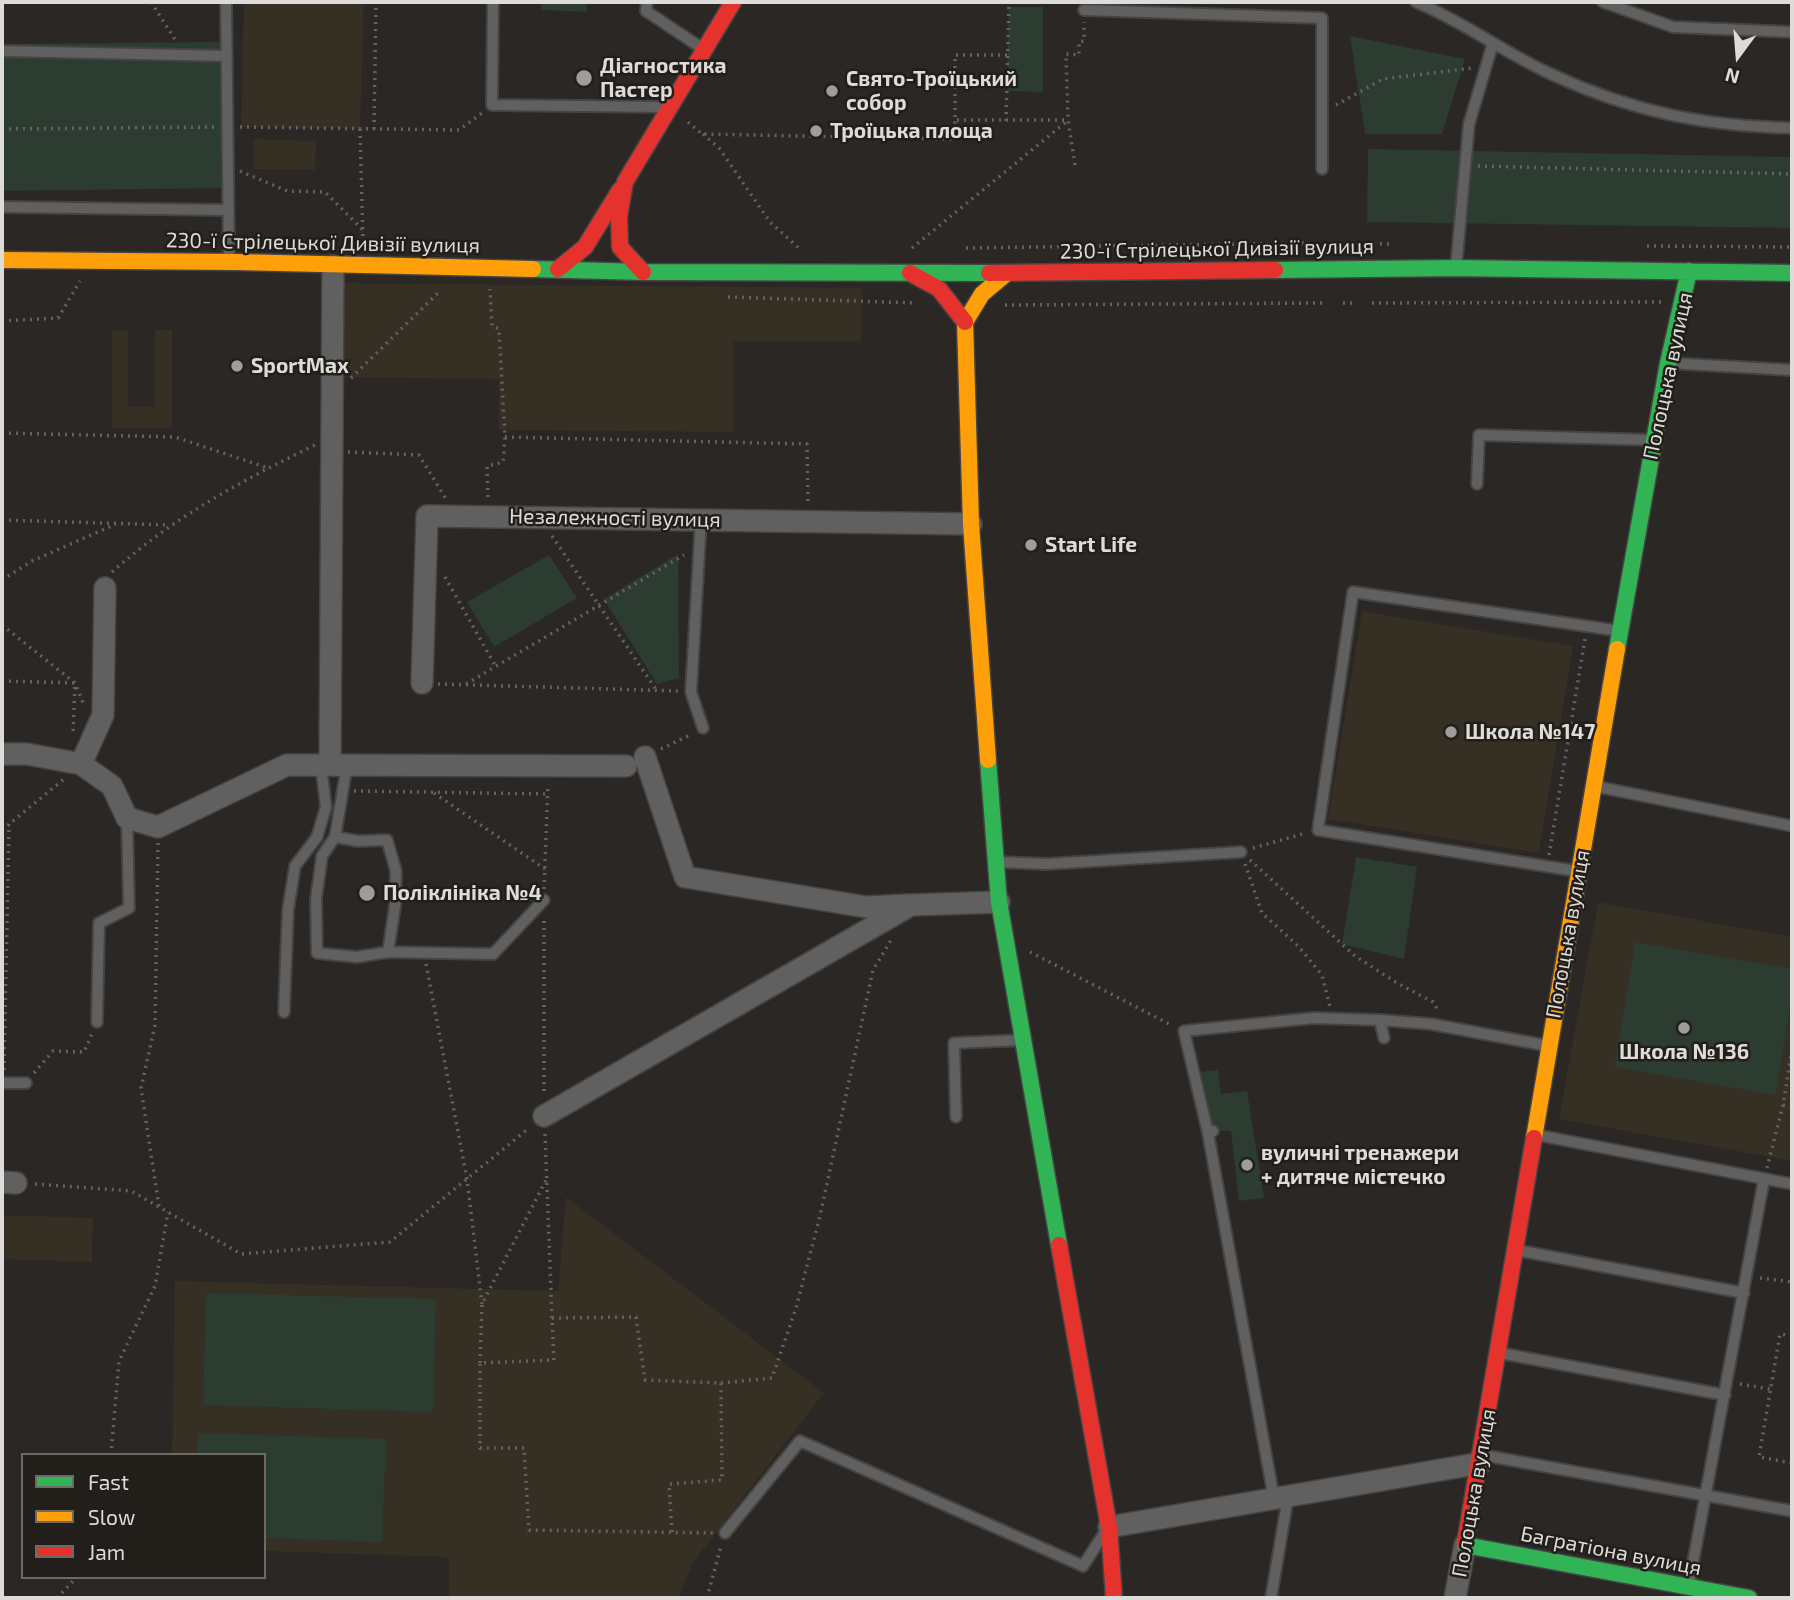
<!DOCTYPE html>
<meta charset="utf-8">
<style>
body{margin:0}
#map{position:relative;width:1794px;height:1600px;overflow:hidden;background:#2a2724;font-family:"Exo 2",sans-serif}
canvas{display:block}
.frame{position:absolute;inset:0;border:4px solid #dedcd8;pointer-events:none}
.legend{position:absolute;left:21px;top:1453px;width:245px;height:126px;box-sizing:border-box;background:#221e19;border:2px solid #6d6a65;margin:0;padding:9px 12px;list-style:none;font-size:21px;color:#dedcd8}
.legend li{display:flex;align-items:center;gap:14px;height:35px}
.legend b{width:35px;border:2px solid #6d6a65}
.north{position:absolute;left:1703px;top:21px;width:70px;height:70px;-webkit-text-stroke:5px #221e19;paint-order:stroke;rotate:196deg;font-size:19px;font-weight:700;line-height:28px;text-align:center;color:#dedcd8}
.north::after{content:'';display:block;margin:auto;width:24px;height:32px;background:#dedcd8;clip-path:polygon(50% 0,100% 100%,50% 72%,0 100%)}
</style>
<div id="map">
<canvas width="1794" height="1600"></canvas>
<div class="frame"></div>
<ul class="legend">
<li><b style="height:9px;background:#30b455"></b>Fast</li>
<li><b style="height:9px;background:#ff9f0a"></b>Slow</li>
<li><b style="height:9px;background:#e5322d"></b>Jam</li>
</ul>
<div class="north">N</div>
</div>
<script>
const c = document.querySelector('canvas').getContext('2d');
c.lineJoin = 'round';
function paint(path, color) {
  c.fillStyle = color;
  c.fill(path, 'evenodd');
}
function strokePath(path, color, width, dash) {
  c.strokeStyle = color;
  c.lineWidth = width;
  c.lineCap = dash ? 'butt' : 'round';
  c.setLineDash(dash || []);
  c.stroke(path);
}
function write(font, color, halo, rows, align = 'center') {
  c.font = font + ' "Exo 2",sans-serif';
  c.lineWidth = 5;
  c.setLineDash([]);
  c.textBaseline = 'middle';
  c.strokeStyle = halo;
  c.fillStyle = color;
  for (const [text, x, y, turn = 0] of rows) {
    c.save();
    c.translate(x, y);
    c.rotate((+turn || 0) * Math.PI / 180);
    c.textAlign = isNaN(turn) ? turn : align;
    if (halo) c.strokeText(text, 0, 0);
    c.fillText(text, 0, 0);
    c.restore();
  }
}
const built = new Path2D(`
 M244,2h120l-4,127 -119,-2z
 M254,139l62,2 -1,29 -61,-1z
 M333,283l529,5 -1,53h-128v91l-234,-2v-51l-166,-2z
 M155,330h17v98h-60v-97h16v76h27z
 M1362,611l211,35 -34,207 -211,-34z
 M1598,902l194,35v224l-233,-42z
 M566,1197l258,196 -132,171 -13,34h-230v-41l-185,-6v-96h-92l3,-174 383,10z
 M2,1215l91,3 -1,44 -90,-3z`);
const green = new Path2D(`
 M542,2h45v10l-46,-2z
 M1009,7h34v85l-36,-1z
 M1350,36l115,23 -23,75h-77z
 M221,42l2,146 -221,3v-147z
 M1368,149l424,8v71l-425,-6z
 M678,554l1,124 -22,6 -53,-85z
 M549,555l28,43 -83,49 -27,-45z
 M1356,857l61,10 -13,92 -62,-15z
 M1635,942l157,27v27l-17,99 -161,-28z
 M1218,1070l3,24 26,-3 17,107 -25,3 -8,-70h-18l-13,-59z
 M206,1293l230,6 -3,113 -230,-7z
 M198,1433l188,6 -4,103 -118,-4v-83h-67z`);
const path = new Path2D(`
 M151,2l25,39
 M1007,55h-52v65h113
 M1336,105l47,-26 89,-11
 M1006,121l3,-119
 M688,122l14,12 246,5h7v-19
 M240,127l219,3 23,-17
 M2,129l213,-2
 M360,129l3,113
 M374,129l2,-127
 M703,134l16,14 51,74 31,28
 M1075,165l-7,-45 -2,-66 13,1v-13l5,-1v-19
 M1478,166l314,8
 M240,171l47,20 38,1 38,38
 M1331,243l60,1
 M1647,246l145,1
 M912,248l154,-126
 M966,248l344,-5
 M728,297l188,6
 M1343,303h10
 M1372,303l289,-1
 M1005,305l317,-2
 M2,321l56,-3 22,-37
 M351,378l90,-88
 M2,433l173,4 93,31
 M505,437l302,7 1,61
 M348,452l71,3 27,44
 M488,497l-1,-31 16,-4 2,-25 -6,-108 -7,-3 -2,-37
 M2,520l167,5
 M552,536l105,155
 M112,572c62,-55 129,-91 203,-127
 M445,577l51,90
 M2,580l30,-19 84,-37
 M2,625l73,58 9,22
 M2,681l73,2 -2,52
 M438,684l241,7
 M466,684l218,-129
 M661,749l31,-15
 M354,791l194,3
 M434,793l111,76
 M2,830l62,-51
 M158,843l-3,182 -14,63 18,119
 M1253,848l53,-15
 M1549,855l36,-216
 M1250,860l105,96 42,27 36,19 6,10
 M1245,864l17,49 37,34 23,28 8,32
 M544,889l4,-105
 M544,921v174
 M1030,952l143,74
 M426,964l41,215 15,125
 M4,1070l5,-246
 M34,1073l19,-22 31,1 8,-18
 M1783,1105l9,2
 M545,1134l7,184
 M1767,1168l16,-63 9,-55
 M35,1184l96,7 110,63 149,-12 139,-114
 M1760,1278l32,4
 M1792,1336l-12,-2 -21,123 33,6
 M480,1363l2,-59 64,-124
 M721,1383l51,-5 24,-70 24,-92 53,-246 18,-30
 M1740,1384l30,5
 M111,1455l8,-94 36,-75 13,-74
 M672,1532l-3,-48 53,-4 -1,-97 -76,-3 -9,-63 -84,1 2,42 -74,3v85h44l5,82 185,3
 M57,1598l20,-21
 M707,1598l14,-52`);
const lane = new Path2D(`
 M226,2l3,259
 M493,2l-1,103 174,2
 M647,2l-1,9 57,38
 M1416,2c48,20 90,52 137,73 80,37 151,51 239,53
 M1603,2l70,25 119,5
 M1084,10l238,8v151
 M2,51l225,5
 M2,207l226,3
 M1456,268l13,-144 24,-81
 M1668,363l124,7
 M1477,484l2,-49 175,5
 M701,519l-10,173 12,36
 M1594,786l198,40
 M335,837l23,4 29,-1 9,31 -1,35 -7,46 -31,5 -40,-4 -1,-54 6,-43 13,-19 12,-72
 M998,862l49,2 194,-12
 M1576,871l-258,-41 35,-238 267,39
 M388,952l105,2 51,-54
 M284,1012l4,-102 7,-44 22,-29 9,-30 -5,-42
 M97,1022l2,-99 30,-15 -2,-90
 M1384,1038l-4,-18 51,4 118,22
 M2,1083h24
 M956,1117l-2,-74 69,-3
 M1213,1131l-5,2 66,366
 M1208,1133l-24,-102 129,-13 67,2
 M1537,1135l255,49
 M1516,1250l228,43
 M1500,1353l225,42
 M1482,1455l310,56
 M725,1533l75,-92 283,125 20,-31
 M1689,1584l75,-405
 M1271,1598l17,-101`);
const street = new Path2D(`
 M422,683l5,-167 544,8
 M2,754h25l54,10 31,22 15,32 31,9 129,-62 339,1
 M645,757l40,120 181,30 43,-2
 M81,764l22,-49 2,-127
 M330,765l3,-499
 M544,1116l367,-211 88,-3
 M2,1182l14,1
 M1109,1527l372,-64
 M1455,1598l10,-53`);
const fast = new Path2D(`
 M533,269l110,3 346,1
 M1275,270l181,-2 336,5
 M1617,649l51,-286 21,-92
 M988,760l11,142 60,343
 M1465,1543v2l284,53`);
const slow = new Path2D(`
 M2,260l234,2 297,7
 M988,760l-17,-236 -6,-202 17,-28 25,-21
 M1534,1138l83,-489`);
const jam = new Path2D(`
 M558,269l27,-22 35,-57
 M643,272l-23,-25 -1,-30 6,-35 108,-180
 M910,273l29,16 26,33
 M989,273l286,-3
 M1059,1245l50,282 5,71
 M1465,1543l69,-405`);
const markers = [
 [584,78,9,"#9f9d99"],
 [832,91,7,"#9f9d99"],
 [816,131,7,"#9f9d99"],
 [237,366,7,"#9f9d99"],
 [1031,545,7,"#9f9d99"],
 [1451,732,7,"#9f9d99"],
 [367,893,9,"#9f9d99"],
 [1684,1028,7,"#9f9d99"],
 [1247,1165,7,"#9f9d99"]
];
const poiNames = [
 ["Діагностика",600,66],
 ["Пастер",600,90],
 ["Свято-Троїцький",846,79],
 ["собор",846,103],
 ["Троїцька площа",830,131],
 ["SportMax",251,366],
 ["Start Life",1045,545],
 ["Школа №147",1465,732],
 ["Поліклініка №4",383,893],
 ["Школа №136",1684,1052,"center"],
 ["вуличні тренажери",1261,1153],
 ["+ дитяче містечко",1261,1177]
];
const streetNames = [
 ["230-ї Стрілецької Дивізії вулиця",323,243,1],
 ["230-ї Стрілецької Дивізії вулиця",1217,249,-1],
 ["Полоцька вулиця",1668,376,-78],
 ["Незалежності вулиця",615,518,1],
 ["Полоцька вулиця",1568,934,-80],
 ["Полоцька вулиця",1474,1493,-80],
 ["Багратіона вулиця",1611,1551,11]
];
paint(built, '#352f24');
paint(green, '#2c3c31');
strokePath(lane, '#464442', 14);
strokePath(street, '#464442', 24);
strokePath(fast, '#464442', 19);
strokePath(slow, '#464442', 19);
strokePath(jam, '#464442', 19);
strokePath(path, '#656362', 3.5, [2, 5]);
strokePath(lane, '#616060', 10);
strokePath(street, '#616060', 21);
strokePath(fast, '#30b455', 16);
strokePath(slow, '#ff9f0a', 16);
strokePath(jam, '#e5322d', 16);
for (const [x, y, r, color] of markers) {
  const dot = new Path2D();
  dot.arc(x, y, r, 0, 2 * Math.PI);
  c.fillStyle = color;
  c.fill(dot);
  strokePath(dot, '#221e19', 2.5);
}
write('bold 21px', '#dedcd8', '#221e19', poiNames, 'left');
write('21px', '#dedcd8', '#221e19', streetNames);
</script>
